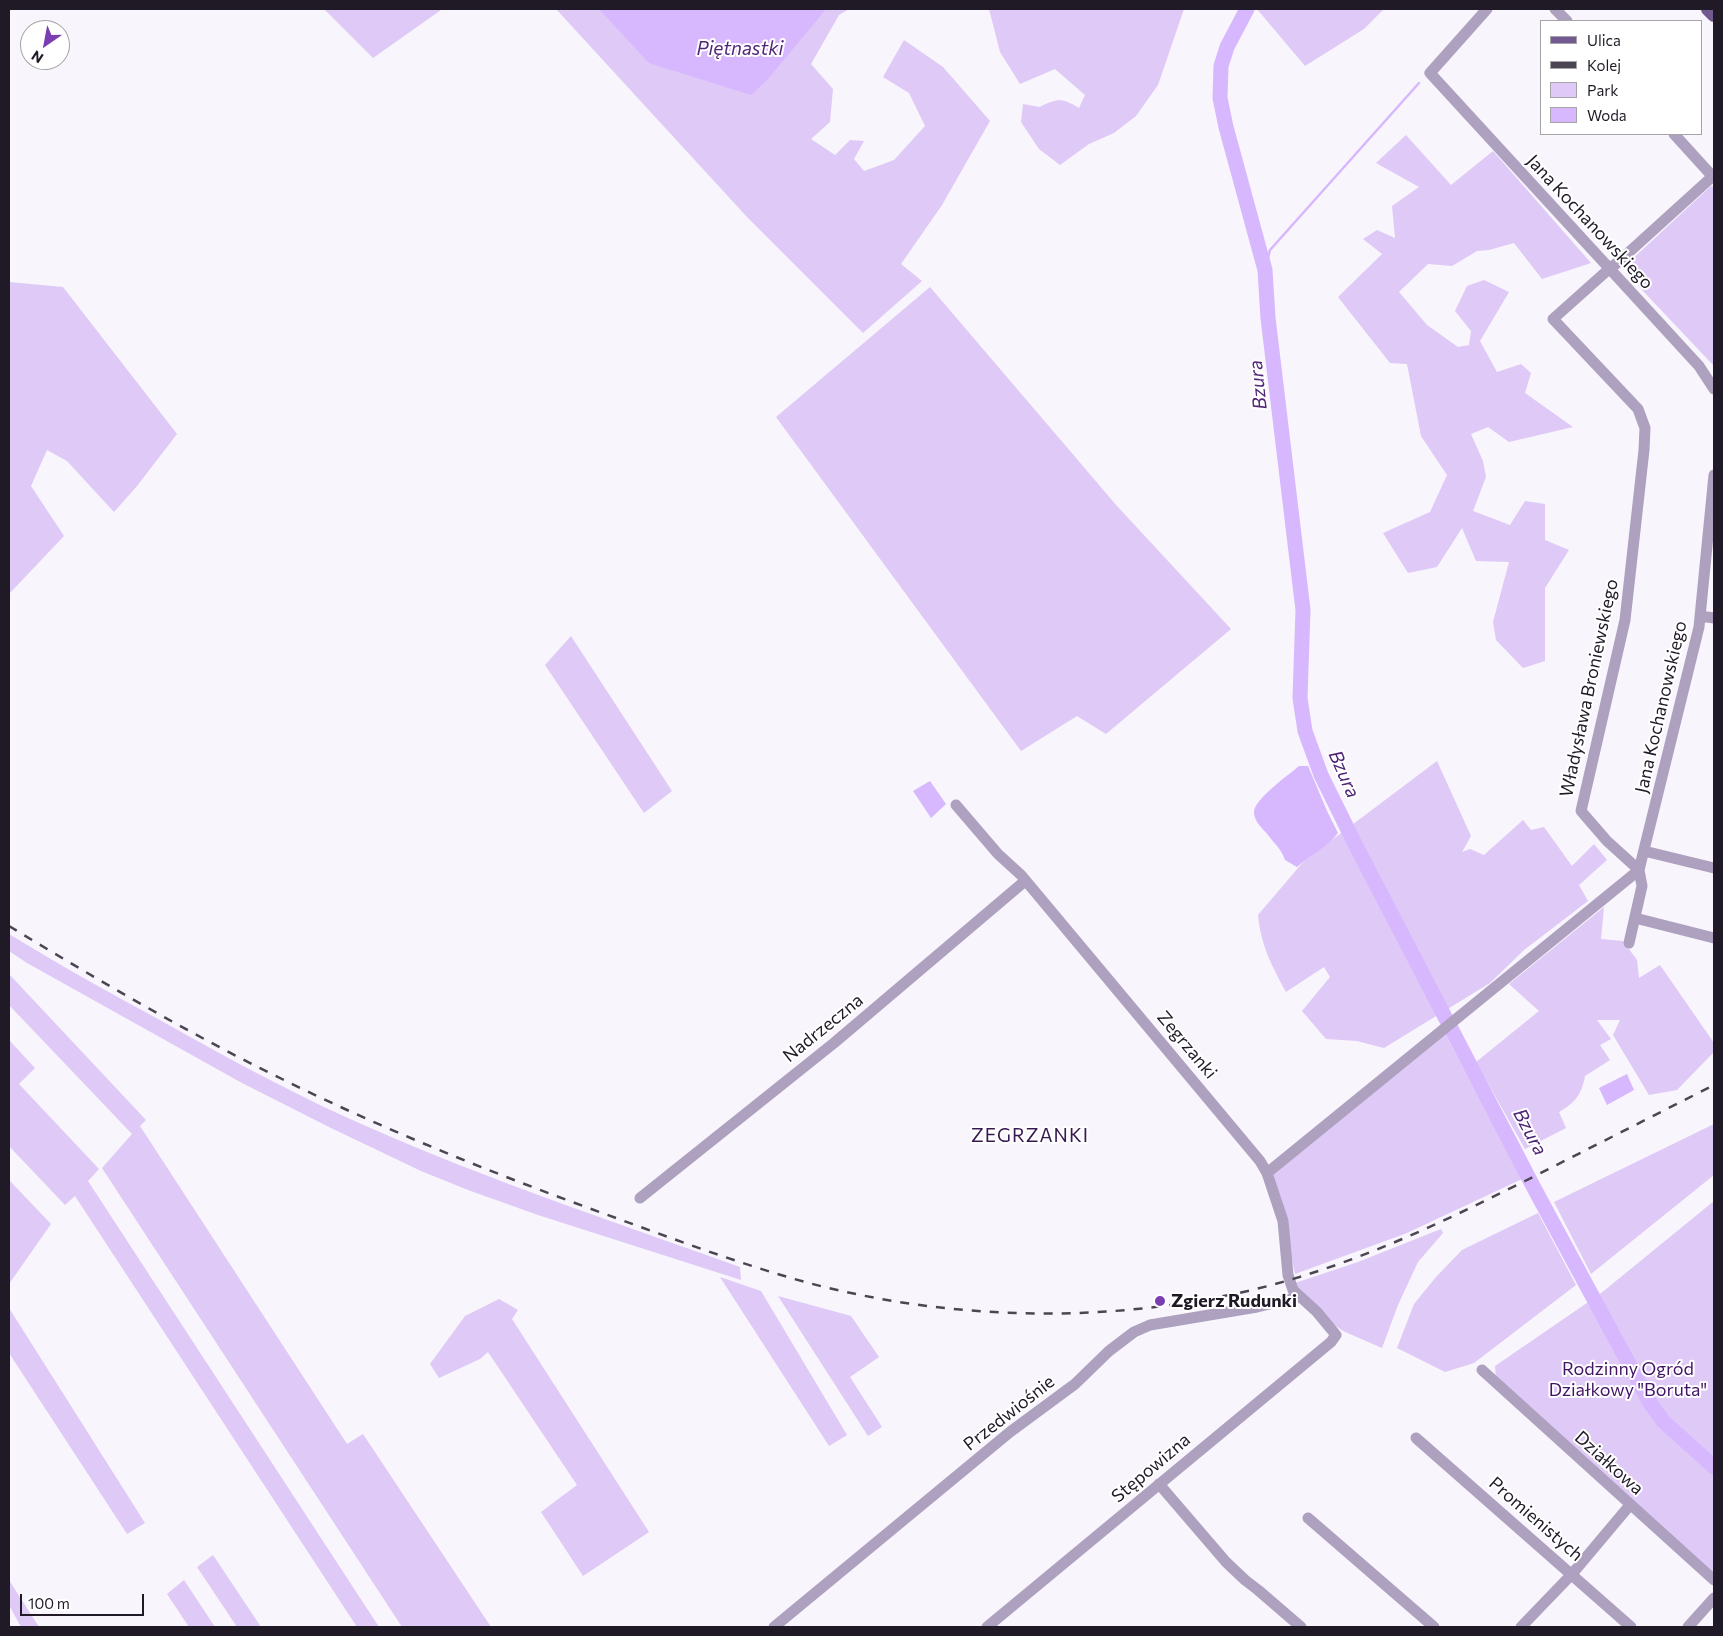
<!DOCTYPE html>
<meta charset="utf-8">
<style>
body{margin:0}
#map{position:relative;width:1723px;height:1636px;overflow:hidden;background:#f8f5fc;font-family:Commissioner,sans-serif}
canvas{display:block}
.frame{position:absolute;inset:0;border:10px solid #201a27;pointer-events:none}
.legend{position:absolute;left:1540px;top:20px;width:162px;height:115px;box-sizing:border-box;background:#fff;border:1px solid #a6a3a9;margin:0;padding:6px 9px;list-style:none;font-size:15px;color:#201a27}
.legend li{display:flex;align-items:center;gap:10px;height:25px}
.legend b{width:25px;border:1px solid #a6a3a9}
.north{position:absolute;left:20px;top:20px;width:50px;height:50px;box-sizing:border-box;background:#fff;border:1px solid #a6a3a9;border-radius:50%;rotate:213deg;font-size:14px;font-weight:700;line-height:20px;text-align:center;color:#201a27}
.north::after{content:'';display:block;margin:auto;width:18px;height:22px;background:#7b3db2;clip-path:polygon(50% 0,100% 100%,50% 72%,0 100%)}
.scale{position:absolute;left:20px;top:1594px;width:124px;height:22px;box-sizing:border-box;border:2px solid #201a27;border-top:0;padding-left:6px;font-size:15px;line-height:18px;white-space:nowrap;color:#201a27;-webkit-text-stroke:4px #fff;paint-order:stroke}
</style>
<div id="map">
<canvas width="1723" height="1636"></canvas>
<div class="frame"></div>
<ul class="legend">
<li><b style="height:6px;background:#72598f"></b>Ulica</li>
<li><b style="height:6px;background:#4c4652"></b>Kolej</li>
<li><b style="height:14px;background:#dec9f7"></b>Park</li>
<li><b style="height:14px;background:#d7b7fe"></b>Woda</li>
</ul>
<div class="north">N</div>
<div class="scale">100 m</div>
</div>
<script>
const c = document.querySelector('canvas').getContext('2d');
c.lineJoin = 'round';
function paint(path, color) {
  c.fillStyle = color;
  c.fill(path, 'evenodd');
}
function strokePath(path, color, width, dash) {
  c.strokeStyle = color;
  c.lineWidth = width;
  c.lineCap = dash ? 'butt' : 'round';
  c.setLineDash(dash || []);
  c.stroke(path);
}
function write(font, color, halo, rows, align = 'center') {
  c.font = font + ' Commissioner,sans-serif';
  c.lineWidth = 4;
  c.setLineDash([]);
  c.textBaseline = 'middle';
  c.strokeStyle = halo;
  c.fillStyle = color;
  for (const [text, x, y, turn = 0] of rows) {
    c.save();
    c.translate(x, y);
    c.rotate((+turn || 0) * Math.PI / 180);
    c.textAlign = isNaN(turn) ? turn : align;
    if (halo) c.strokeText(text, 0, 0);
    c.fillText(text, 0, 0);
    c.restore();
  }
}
const green = new Path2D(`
 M324,9h115l2,1 -68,48z
 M556,9h293l-10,6 -28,49 22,25 -3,33 -19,17 24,16 15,-15 14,1 -10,18 10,12 30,-11 31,-34 -16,-33 -26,-16 21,-37 39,27 47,54 -48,84 -41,59 21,17 -59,52 -116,-116z
 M989,9h195l-26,76 -22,31 -22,17 -25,11 -29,21 -21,-16 -18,-27 2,-18 17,3c18,-9 22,-9 39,1l6,-13 -30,-26 -35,15 -20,-32z
 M1257,9h127l-20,20 -59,37z
 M1406,135l45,50 42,-34 98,112 -49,16 -28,-36 -25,7 -12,1 -25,15 -24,-2 -29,28 28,33 31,22 11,-2 2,-14 -16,-20 12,-25 17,-6 25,12 -29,49 17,31 24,-8 10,9 -6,20 48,34 -64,15 -21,-15 -17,7 12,27 3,16 -13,34 37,14 15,-24 20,3v36l24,10 -24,38v73l-22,7 -27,-28 -3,-18 16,-60 -33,-1 -14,-33 -25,39 -29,6 -25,-40 47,-21 17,-37 -26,-39 -14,-72 -17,-1 -52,-66 44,-43 -19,-15 14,-9 18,8 -3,-32 27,-19 -43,-24z
 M1711,186l3,1v179l-88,-93 1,-9z
 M9,282l54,5 114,147 -40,52 -23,26 -47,-51 -20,-11 -16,36 33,50 -55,58z
 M930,287l187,219 114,123 -125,105 -29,-18 -56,35 -245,-334z
 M571,636l101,155 -28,22 -99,-148z
 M1437,761l34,75 -9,16 8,-3 14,6 39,-35 8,10 13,-3 28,39 22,-22 13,16 -28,25 9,16 -64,49 -34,33 -106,65 -27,-7 -31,-2 -24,-28 28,-34 -6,-10 -38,25c-14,-26 -25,-46 -28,-77l46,-54z
 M1604,907l-3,32 22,2 14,19 2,18 21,-13 54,78v9l-37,38 -28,5 -36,-60 7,-15h-23l14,19 -11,6 10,15 -25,16c-3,18 -10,27 -26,36l7,16 -41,21 -49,-87 63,-51 -30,-27z
 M9,934c52,32 105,61 158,90 57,32 114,63 172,90 131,60 267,105 401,153l1,13 -203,-65 -70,-25 -47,-19 -90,-43 -89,-45 -215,-120 -18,-12z
 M9,974l137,146 -6,6 207,318 16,-10 128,193h-89l-300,-459 30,-34 -123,-129z
 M1444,1032l78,147 -115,54 -112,41 -22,-100z
 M9,1040l26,28 -16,16 80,85 -11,12 291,446h-22l-282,-431 -10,9 -56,-59z
 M1714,1124v51l-123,99 -37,-72z
 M9,1180l42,44 -42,60z
 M1714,1201v373l-218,-195 -1,-13 105,-72z
 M1538,1213l38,72 -102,78 -29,9 -48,-24 17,-44 22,-27 26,-27z
 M1441,1229l2,4 -25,29 -20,43 -16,43 -39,-17 -11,-8 -32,-29 -5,-11 63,-21z
 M720,1277l41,14 86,144 -18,11z
 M778,1296l73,20 28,41 -29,20 32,50 -14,9z
 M499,1299l19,11 -6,9 137,213 -66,44 -42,-64 36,-27 -89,-133 -8,7 -41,19 -9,-14 35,-48z
 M9,1308l136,215 -18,11 -118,-181z
 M213,1555l48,72h-24l-40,-60z
 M9,1580l30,47h-18l-12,-22z
 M184,1580l31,47h-26l-22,-33z`);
const water = new Path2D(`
 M599,9h227l-59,71 -16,15 -102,-32z
 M1299,766h9l19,45 11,22c-10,14 -28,22 -41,34l-12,-7c-3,-10 -11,-17 -17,-25 -6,-7 -14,-14 -14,-23 1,-14 35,-37 45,-46z
 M930,781l16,23 -15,14 -18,-27z
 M1627,1074l7,16 -27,15 -8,-17z`);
const stream = new Path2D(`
 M1265,270l5,-20 149,-167`);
const river = new Path2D(`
 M1247,9l-20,38 -6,19 -1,32 6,29 39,143 3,48 35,292 -3,88 5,33 16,44 35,71 178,342 116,215 14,19 50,45`);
const minor = new Path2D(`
 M1487,9l-57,64 269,293 15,23
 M1555,9l12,12
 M1674,134l40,44
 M1700,616l14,2
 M956,805l42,49 23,21 239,286 7,12 16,48 5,54 5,15 24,22 19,23 -5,7 -344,285
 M1644,851l70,17
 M1635,918l79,20
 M1629,943l13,-57 -3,-16 60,-243 15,-152
 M1267,1173l372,-303 -32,-29 -26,-30 44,-191 19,-170 1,-22 -7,-19 -85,-90 56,-50 8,-6 96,-87
 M640,1198l194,-155 191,-162
 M1482,1370l232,210
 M1416,1438l215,189
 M1159,1484l67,78 19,18 13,10 43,37
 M1308,1518l126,109
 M774,1627l236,-195 65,-48 34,-33 25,-19 16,-7 107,-18 42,-10
 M1521,1627l51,-53 58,-69
 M1688,1627l26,-29`);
const major = new Path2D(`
 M1708,9l6,6`);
const rail = new Path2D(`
 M9,926c89,54 179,107 273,153 105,52 213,95 323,135 66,24 132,49 200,68 146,39 301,42 447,8 99,-24 183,-64 273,-109 63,-32 126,-64 189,-96`);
const markers = [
 [1160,1301,6,"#7b3db2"]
];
const streetNames = [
 ["Jana Kochanowskiego",1590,222,47],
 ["Władysława Broniewskiego",1589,688,-78],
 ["Jana Kochanowskiego",1661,707,-77],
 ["Nadrzeczna",823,1028,-39],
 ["Zegrzanki",1187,1045,50],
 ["Przedwiośnie",1009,1413,-38],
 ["Działkowa",1609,1463,42],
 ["Stępowizna",1151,1468,-40],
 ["Promienistych",1536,1519,41]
];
const poiNames = [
 ["Zgierz Rudunki",1171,1301]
];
const parkNames = [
 ["Rodzinny Ogród",1628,1369],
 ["Działkowy \"Boruta\"",1628,1390]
];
const waterNames = [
 ["Piętnastki",740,49],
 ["Bzura",1258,385,-96],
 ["Bzura",1344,774,66],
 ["Bzura",1530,1132,62]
];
const neighbourhoodNames = [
 ["ZEGRZANKI",1030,1136]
];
paint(green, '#dec9f7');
paint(water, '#d7b7fe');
strokePath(stream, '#d7b7fe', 2.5);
strokePath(river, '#d7b7fe', 15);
strokePath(minor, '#aea0bf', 11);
strokePath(major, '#72598f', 14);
strokePath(rail, '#4c4652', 2.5, [9, 9]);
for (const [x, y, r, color] of markers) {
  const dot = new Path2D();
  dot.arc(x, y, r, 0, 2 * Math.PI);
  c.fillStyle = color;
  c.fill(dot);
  strokePath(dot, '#fff', 2);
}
write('18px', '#201a27', '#fff', streetNames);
write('bold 18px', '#201a27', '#fff', poiNames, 'left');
write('18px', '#421466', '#fff', parkNames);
write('italic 19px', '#502576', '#fff', waterNames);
c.letterSpacing = '1px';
write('19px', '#371951', '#fff', neighbourhoodNames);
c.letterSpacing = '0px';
</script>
